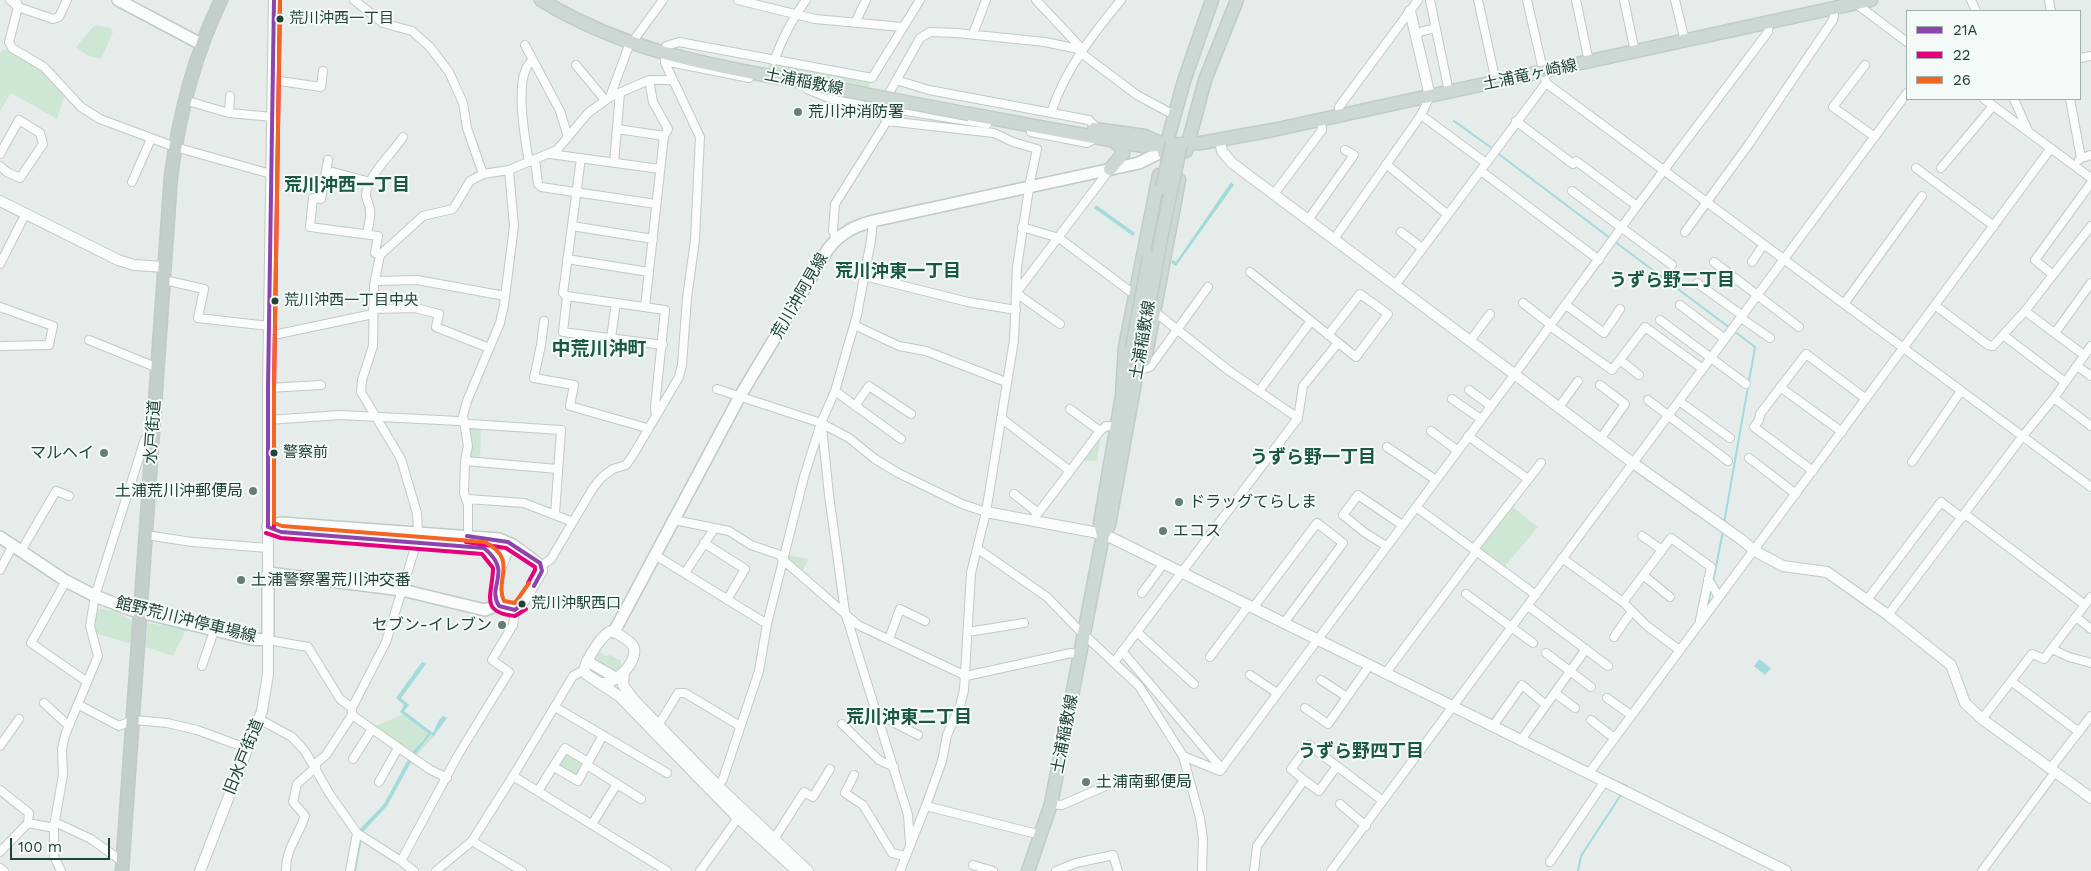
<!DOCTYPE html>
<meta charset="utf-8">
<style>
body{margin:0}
#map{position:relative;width:2091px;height:871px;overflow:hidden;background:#e6ece9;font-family:"Work Sans",sans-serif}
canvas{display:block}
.legend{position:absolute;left:1906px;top:10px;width:175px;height:90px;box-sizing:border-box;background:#f4faf7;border:1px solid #9fb1aa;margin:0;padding:6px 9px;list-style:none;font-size:15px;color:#204337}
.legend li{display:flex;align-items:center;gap:10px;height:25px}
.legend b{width:25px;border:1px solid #9fb1aa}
.scale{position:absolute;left:10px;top:838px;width:100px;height:22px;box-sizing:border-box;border:2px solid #204337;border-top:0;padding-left:6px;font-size:15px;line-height:18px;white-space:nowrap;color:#204337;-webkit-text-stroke:4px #f4faf7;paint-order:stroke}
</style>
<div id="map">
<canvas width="2091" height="871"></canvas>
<ul class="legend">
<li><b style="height:6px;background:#8e44ad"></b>21A</li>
<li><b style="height:6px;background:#e5007d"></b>22</li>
<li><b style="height:6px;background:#f26522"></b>26</li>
</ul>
<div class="scale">100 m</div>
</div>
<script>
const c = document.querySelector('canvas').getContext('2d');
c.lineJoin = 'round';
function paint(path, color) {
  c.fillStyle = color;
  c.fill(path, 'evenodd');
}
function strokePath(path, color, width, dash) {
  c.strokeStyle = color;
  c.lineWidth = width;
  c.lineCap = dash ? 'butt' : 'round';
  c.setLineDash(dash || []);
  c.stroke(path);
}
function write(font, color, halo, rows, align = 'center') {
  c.font = font + ' "Work Sans","Noto Sans JP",sans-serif';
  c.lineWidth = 4;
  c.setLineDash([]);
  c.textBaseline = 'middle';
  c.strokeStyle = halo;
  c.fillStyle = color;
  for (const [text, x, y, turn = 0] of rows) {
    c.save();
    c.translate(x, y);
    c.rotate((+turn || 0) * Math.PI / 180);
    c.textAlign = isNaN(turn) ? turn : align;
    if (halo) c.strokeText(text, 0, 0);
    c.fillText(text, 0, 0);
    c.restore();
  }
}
const green = new Path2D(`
 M98,25l12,3 3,4 -12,27 -14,-4 -11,-8 17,-20z
 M5,49l37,20 23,25 -8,25 -46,-26 -11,18v-58z
 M770,62l101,18 -7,19 -101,-19z
 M466,425l15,2 -1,34 -13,-1z
 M1101,434l-4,27 -17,-1z
 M1509,504l29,23 -37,44 -25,-19z
 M787,555l22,4 -8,14 -16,-14z
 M96,608l20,3 17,11 -1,22 -37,-11 -2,-5z
 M163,622l24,6 -14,28 -27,-9 1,-24 15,2z
 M600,652l6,4 4,-1 10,5 2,5 -4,5 -4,1 -18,-12z
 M404,714l29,23 -18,20 -42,-30z
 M565,751l20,13 -9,15 -20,-13z`);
const water = new Path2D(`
 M1231,182l3,3 -58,81 -5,-3 2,-3 3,2z
 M1096,205l39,28 -2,3 -39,-28z
 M1759,659l12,9 -6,7 -11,-9z
 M422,662l4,2 -25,34 8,7 -5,6 29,22 6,-13 4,-4 4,2 -14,19 -2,-3 -15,19 -29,53 -24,26 -7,39h-4l7,-41 25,-26 28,-52 11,-11 5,-8 -28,-21 4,-7 -8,-7z`);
const stream = new Path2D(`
 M1454,121l39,28
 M1496,152l114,86
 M1614,241l116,87
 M1724,523l31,-176 -21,-16
 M1713,582l10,-51
 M1708,607l3,-18
 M1614,781l13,5 -1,1
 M1578,871l3,-15 41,-63`);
const minor = new Path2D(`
 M10,0l8,7 -9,35 3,6 32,19 37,40 19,12 75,28 96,27
 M354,0l29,23 29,8 18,16 19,25 14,31 4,25 16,46
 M738,0l77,19 87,8
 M1036,0l47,50
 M1430,0l19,92
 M1478,0l18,82
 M1576,0l13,62
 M1624,0l11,52
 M1675,0l10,41
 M1971,0l5,11
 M2049,0l2,11
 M17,3l1,4 35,12 6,-2 8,-17
 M1855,3l52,39
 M855,23l11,-23
 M1416,33l19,-5
 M973,34l13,-34
 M525,45l35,66 8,26
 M1081,53l56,42 37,20
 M2080,58l11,-2
 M665,61l84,17
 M774,61c8,-22 18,-42 32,-61
 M576,65l29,35
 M1865,65l-32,42 42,30
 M273,80l48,7 2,-16
 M896,80l33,10 160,30 5,5 1,5
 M1546,83l545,404
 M807,89l25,10 28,4
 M610,97l18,-49 35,-48
 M1984,99l107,79
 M2014,99l14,32
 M2070,99l11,59
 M184,100l45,13 44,4
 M881,107l106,17
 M229,113l1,-17
 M1051,113c13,-42 42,-79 70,-113
 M1421,115l65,48
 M1340,116l-1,-9 79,-107
 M1516,121l57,43 3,-3 61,45
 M617,129l47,7
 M1031,132l56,11 9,-5
 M0,154l19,-34 21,13 3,11 -23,34 -13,-6 -7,-6
 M550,154l110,15
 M581,158l-18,135 4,3 98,14 -10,97 1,9
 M328,160l-7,39 -8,-1 -3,29 68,9 -3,17 5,2
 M535,160l3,24 3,3 115,17
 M2079,160l2,-2 10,-3
 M529,162c-4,-22 -13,-73 -3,-93 1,-4 4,-6 7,-9
 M614,163l6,-70
 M1386,164l62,51
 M1916,168l78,58
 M1941,168l52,-62
 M1481,171l118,89
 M333,172l37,10
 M132,182l19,-43
 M1572,191l100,74
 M1274,194l48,-64 -1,-10
 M1308,220l46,-65 -9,-5
 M572,226l81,13
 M1022,227l37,11 76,57
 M1401,232l21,16
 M1685,232l64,-88 84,-124 1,-4 -1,-8
 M367,234c1,-7 4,-16 3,-23 0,-5 -3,-10 -4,-15 -1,-18 27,-43 37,-59
 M836,239l-3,-8 2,-27 52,-83
 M1334,239l87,-124 9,-19
 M567,259l82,13
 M1714,262l85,65
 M1752,262l11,-17
 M0,264l26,-51
 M1250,272l106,85 32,-43 -28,-20 -32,41
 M2053,275l-18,-15 56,-77
 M864,276l104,26 48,8
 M164,280l40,9 -6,29 71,8
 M375,281l42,-1 88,16
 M1697,283l46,33
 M1396,284l150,-201 -19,-83
 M1016,293l94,-124
 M1016,293l44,31
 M567,296l-4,36 100,13
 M1523,303l28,22
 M1844,304l78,-108
 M1566,305l38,28 16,-24
 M1680,305l45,34
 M1936,306l52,39 5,1 32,-35 66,-85
 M0,307l53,19 -4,19 -47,1
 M645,307l19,-171 4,-7 -15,-27 -4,-22
 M373,309l42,-1 24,6 -3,13 53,21
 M2025,311l59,44
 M1155,312l73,58 70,48
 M1741,318l29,20
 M1660,320l86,64
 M544,321l-3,24 -7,33 40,7 -4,21 77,22
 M854,325l45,21 27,5 80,31
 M1550,326l62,44 33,-43 58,42
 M2055,333l36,-50
 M2003,335l62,47
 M269,336l104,-22
 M611,338l5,-35
 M89,340l69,28
 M1470,341l20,-27
 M1620,360l19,15
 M2077,366l14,10
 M1143,369l7,-2 58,-80
 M1600,385l25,19 -24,34
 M1780,387l62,45
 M268,388l53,-3
 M717,389l104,34 28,15 26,21 23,14 64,31 24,8
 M1469,390l22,16
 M835,391l66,48
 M1259,391l52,-70
 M2054,398l37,28
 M1452,399l29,20
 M1648,400l80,61
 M1679,401l51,37
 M855,406l14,-20 42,28
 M1559,407l19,-26
 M1070,409l30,22 6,-5 11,1
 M1001,418l69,53 -38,50
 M268,420l72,-5 119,6 11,3 91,6 -6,84
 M822,427l7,68 16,117 63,203 2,29
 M1431,431l27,20
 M1468,436l60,43
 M1387,447l49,33
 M1749,458l47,36
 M465,461l93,8
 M1912,462l49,-71
 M1070,471l30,-40
 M1813,471l-59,-44 5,-7 1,-6 46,-60 60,45
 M1014,494l24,19
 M467,499l57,4 49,19
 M1416,507l120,88
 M1965,514l120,91
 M674,520l55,11 22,14 32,11
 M146,535l46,7 76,6
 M468,536v-31l-4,-12 1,-32 3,-15 -5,-30 4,-15 33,-78 4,-18 10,-79 -5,-56
 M1642,536l20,14
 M704,543l41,26 -18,31
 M1386,546l-22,-14 -21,-17 15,-20 44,30
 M978,549l69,48 29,30 63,59 44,70 17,62 3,21 -1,32
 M1474,549l67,-86
 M21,551l35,-60 13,5
 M655,555l112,69
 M1562,558l61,44 24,24 31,23
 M782,559l76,66 108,51 105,-23 9,2
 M541,566l10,-7 42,-71 9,-11 11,-8 13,-4 7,-10 46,-78 3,-12 5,-67 8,-58 5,-103 -35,-74 1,-17 13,-4 193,36 48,-78
 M0,570l13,-25
 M685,573l29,-44
 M1643,575l27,22
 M1708,579l11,18
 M66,581l-35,62 55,38
 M1142,593l22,-30
 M1466,594l67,49
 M1867,600l74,-98 21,16
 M1623,602l48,-64 40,29 -11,53
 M1528,606l80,60
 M1253,608l64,-85 26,20 -59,80
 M1888,615l134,-178 32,-39 37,-52
 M2076,617l15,12
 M968,632l56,-9
 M1137,632l57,52
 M1614,637l18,-26
 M889,639l11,-30 25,12
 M268,640l40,7 32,52 12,9
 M2052,649l17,8 22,6
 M1122,651l100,118
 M1546,653l45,34
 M1210,657l38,-51
 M1115,661l183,-243 5,-32 35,-43
 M202,666l12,-35
 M1385,674l91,-122
 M1250,675l27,18
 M1321,680l26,17
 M2011,681l68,51
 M1555,693l20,15
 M1607,698l24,17
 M44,703l25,23
 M79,705l40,21 14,-6 34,3 30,7 49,18
 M555,707l112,66
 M1305,708l23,16 41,-58
 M877,714l41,21
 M352,715l77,54 18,9
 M259,719l33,18 13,14 24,42 28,40 44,28 13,10
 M1982,719l50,-65 12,5 47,-62
 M1591,720l23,18
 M659,724l19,-31h7l55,33
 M842,724l37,36 15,7
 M1493,726l29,-41 24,20
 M1521,740l65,-91
 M0,746l19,-27
 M1183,756l37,15 295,-397 122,-168 131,-174 1,-10
 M353,759l19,-30
 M314,765l12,-10 26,-40v-7l34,-66 28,-91 4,-19 -1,-19 -16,-54 -40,-67 1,-12 11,-34 1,-61 6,-30 43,-39 30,-7 17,-28 13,-7 26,-4 48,-20 31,-37 22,-16 39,-17h23
 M587,765l54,34
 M554,767l24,14 25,-46
 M2050,769l41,-53
 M1589,773l462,-625
 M854,775l-9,18 18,12 29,48 13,3
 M513,776l154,95
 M1304,780l15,11 18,-25
 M379,782l19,-34
 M718,786l5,-7 36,-108 8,-47 37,-147 17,-54 14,-32 22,-76 14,-75 2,-19
 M0,790l29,23 -1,10
 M538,791l27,-43 23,14
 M1051,804l11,1 55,-24
 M1340,804l26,22
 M926,806l115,29
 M592,824l25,-40
 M774,839l30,-47 9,5 17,-28
 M472,841l50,30
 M0,852l28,-29 21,4 10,-3 32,15 32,23
 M401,861l57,-106 51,-83 -17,-12 21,-35 2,-15
 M1550,862l55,-81
 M973,865l20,6
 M0,868l4,3
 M61,871l-7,-15v-30l9,-51 -1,-26 3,-14 33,-79 -8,-30 5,-30 50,-157 8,1
 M286,871c-1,-21 13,-36 19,-55l-12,-14 4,-18 19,-17
 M350,871l7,-38
 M436,871l36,-30 41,-65 60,-100 11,-6
 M700,871l38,-53
 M900,871l27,-68 15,-42 5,-26 13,-29 4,-16 7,-117 15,-61 28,-172 3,-73 13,-85 7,-33 -24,-7 -19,-9 -107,-12 -8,-10 41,-73 10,-6 27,1 88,9 38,8
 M1056,871l20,-8 37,-8 5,16
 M1254,871l3,-25 47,-66 -13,-11 18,-24 74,56
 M1331,871l576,-778
 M1982,871l73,-99`);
const tertiary = new Path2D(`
 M1410,11l20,85
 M1220,141l2,10 10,12 401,300 109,77 13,11 28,15 44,6 61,43 63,50 14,38 17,16 109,79
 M0,201l118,59 16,5 31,2
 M986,512l107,20 19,6 674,333
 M513,545c-11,8 -22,50 -14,61l11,4 9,-1 23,-38 -1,-5
 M477,546c12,4 21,12 22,25
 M268,573v-185l6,-388
 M587,661l31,18
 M624,672l-1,13 11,15 84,86 90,85
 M601,683c15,1 36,-20 33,-35 -2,-7 -16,-14 -22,-17 -10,2 -26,30 -28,39l2,4 33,22 119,122 59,53
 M200,871l62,-160 6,-37v-34`);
const secondary = new Path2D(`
 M118,0l83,44
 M268,527l13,-4 218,16 14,6 28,21
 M268,527l13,5 196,14
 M0,537l66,44 29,15 37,14 119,29 17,1v-67l134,17 83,20 12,-5
 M614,632l126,-236 88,-147c13,-16 26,-23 45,-28l266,-58 18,-9 9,-8`);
const primary = new Path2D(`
 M541,0c79,48 156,63 245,79
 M969,114l174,32 58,-3 72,-13 598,-130
 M1094,129l51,7 17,8
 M1186,151l19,-71 32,-80
 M1164,153l20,-72 28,-81
 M1110,169l13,-15 -1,-5 -7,-7
 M1145,360l34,-180
 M1122,396l3,-49 34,-172
 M1103,535l-3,-12 23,-133
 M1028,871l23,-67 52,-269 6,-10 32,-175`);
const trunk = new Path2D(`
 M122,871l49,-695c8,-61 23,-120 50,-176`);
const primaryBridge = new Path2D(`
 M786,79l183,35
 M1162,188l10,-45
 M1132,348l17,-91
 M1141,350l20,-112 20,-94`);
const bus1 = new Path2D(`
 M268,527v-139l6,-388
 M268,527l13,5 203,16c30,25 2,37 15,58l16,4 7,-6
 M467,536l41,6 32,21 2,8 -8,15`);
const bus2 = new Path2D(`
 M274,527v-139l6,-388
 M266,533l15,5 201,16 11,14c0,26 -15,44 22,48l11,-7
 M466,542l40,6 29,19v3l-7,13`);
const bus3 = new Path2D(`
 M280,0l-6,388v135l8,3 203,16c34,18 9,38 19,59l11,2 14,-20`);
const markers = [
 [280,19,4.5,"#204337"],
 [798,112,5,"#657e75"],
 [275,301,4.5,"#204337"],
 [104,453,5,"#657e75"],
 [274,453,4.5,"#204337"],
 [253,491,5,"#657e75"],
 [1179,502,5,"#657e75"],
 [1163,531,5,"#657e75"],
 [241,580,5,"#657e75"],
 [522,604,4.5,"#204337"],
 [502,625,5,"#657e75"],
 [1086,782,5,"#657e75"]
];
const busNames = [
 ["荒川沖西一丁目",289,19],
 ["荒川沖西一丁目中央",284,301],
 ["警察前",283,453],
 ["荒川沖駅西口",531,604]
];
const streetNames = [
 ["土浦竜ヶ崎線",1530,75,-12],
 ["土浦稲敷線",804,82,11],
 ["荒川沖阿見線",800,296,-60],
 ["土浦稲敷線",1143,340,-80],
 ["水戸街道",153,432,-86],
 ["館野荒川沖停車場線",186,620,14],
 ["土浦稲敷線",1065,734,-79],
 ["旧水戸街道",244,757,-68]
];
const poiNames = [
 ["荒川沖消防署",808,112],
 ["マルヘイ",94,453,"right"],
 ["土浦荒川沖郵便局",243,491,"right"],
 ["ドラッグてらしま",1189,502],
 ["エコス",1173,531],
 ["土浦警察署荒川沖交番",251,580],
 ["セブン-イレブン",492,625,"right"],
 ["土浦南郵便局",1096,782]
];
const neighbourhoodNames = [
 ["荒川沖西一丁目",347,186],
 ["荒川沖東一丁目",898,272],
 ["うずら野二丁目",1672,281],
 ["うずら野一丁目",1313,458],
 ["荒川沖東二丁目",909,718],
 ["うずら野四丁目",1361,752]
];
const quarterNames = [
 ["中荒川沖町",599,349]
];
paint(green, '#cee6d4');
paint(water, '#a2dade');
strokePath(stream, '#a2dade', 2);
strokePath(minor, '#c3c9c6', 10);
strokePath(tertiary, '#c3c9c6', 12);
strokePath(secondary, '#c1cac6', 14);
strokePath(primary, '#c1cbc7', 15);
strokePath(trunk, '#c1cbc7', 15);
strokePath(minor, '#fbfcfc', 8);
strokePath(tertiary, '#fbfcfc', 10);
strokePath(secondary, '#fbfcfc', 11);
strokePath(primary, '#cdd8d4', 12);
strokePath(trunk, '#c4ceca', 12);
strokePath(primaryBridge, '#c1cbc7', 15, []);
strokePath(primaryBridge, '#cdd8d4', 12);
strokePath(bus1, '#8e44ad', 4);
strokePath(bus2, '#e5007d', 4);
strokePath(bus3, '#f26522', 4);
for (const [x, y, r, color] of markers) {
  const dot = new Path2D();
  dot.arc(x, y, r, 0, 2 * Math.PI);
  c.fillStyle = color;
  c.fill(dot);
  strokePath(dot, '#f4faf7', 2);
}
write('15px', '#204337', '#f4faf7', busNames, 'left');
write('16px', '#204337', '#f4faf7', streetNames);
write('16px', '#204337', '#f4faf7', poiNames, 'left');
write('bold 18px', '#195844', '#f4faf7', neighbourhoodNames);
write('bold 19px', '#195844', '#f4faf7', quarterNames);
</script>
